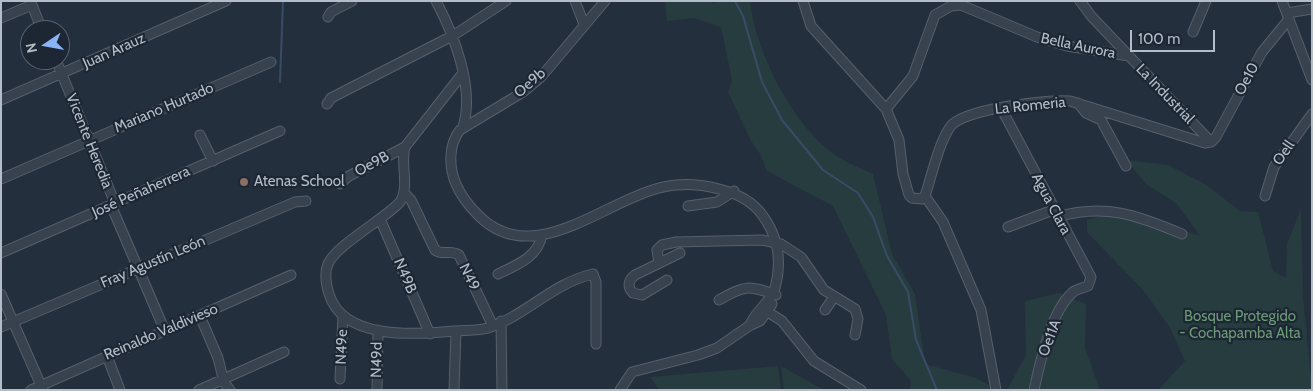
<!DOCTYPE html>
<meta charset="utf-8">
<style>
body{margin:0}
#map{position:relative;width:1313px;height:391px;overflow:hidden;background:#242f3e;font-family:Cabin,sans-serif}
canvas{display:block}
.frame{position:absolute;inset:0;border:2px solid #b4bcc9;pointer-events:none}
.north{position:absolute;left:20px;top:20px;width:50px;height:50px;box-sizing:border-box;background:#1d2633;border:1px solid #59626f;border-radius:50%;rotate:258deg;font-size:14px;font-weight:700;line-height:20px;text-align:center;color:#b4bcc9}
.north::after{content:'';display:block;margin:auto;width:18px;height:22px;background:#8ab4f8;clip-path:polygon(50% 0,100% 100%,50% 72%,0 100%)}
.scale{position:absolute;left:1130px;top:30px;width:85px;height:22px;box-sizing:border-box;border:2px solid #b4bcc9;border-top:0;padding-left:6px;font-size:15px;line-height:18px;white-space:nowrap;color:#b4bcc9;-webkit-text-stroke:4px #1d2633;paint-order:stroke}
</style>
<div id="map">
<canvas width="1313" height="391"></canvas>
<div class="frame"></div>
<div class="north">N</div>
<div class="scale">100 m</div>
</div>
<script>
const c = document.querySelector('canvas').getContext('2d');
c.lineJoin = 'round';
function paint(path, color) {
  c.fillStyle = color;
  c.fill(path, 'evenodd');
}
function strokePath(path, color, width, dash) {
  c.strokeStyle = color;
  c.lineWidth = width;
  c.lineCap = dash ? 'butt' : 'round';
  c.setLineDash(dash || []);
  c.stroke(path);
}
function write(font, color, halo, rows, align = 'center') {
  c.font = font + ' Cabin,sans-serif';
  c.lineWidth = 4.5;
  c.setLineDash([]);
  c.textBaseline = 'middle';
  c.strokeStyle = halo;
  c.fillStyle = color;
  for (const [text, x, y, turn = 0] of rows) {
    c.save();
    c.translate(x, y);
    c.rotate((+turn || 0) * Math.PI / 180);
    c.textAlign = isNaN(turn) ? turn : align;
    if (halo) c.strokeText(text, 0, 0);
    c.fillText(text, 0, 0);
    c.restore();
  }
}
const green = new Path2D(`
 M665,1h44l6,3v-3h35c6,52 43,124 85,154 11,8 26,13 38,19l19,80 23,40 10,70 51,14 22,12h-88l1,-9 -19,-22 -6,-44 -53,-109 -66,-35 -7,-17 -9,-13 -23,-49 4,-12 -11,-53 -27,-9 -27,3z
 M1126,160l42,5 37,19 35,27 18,1 15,59 13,7 1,-34 14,-35 2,87 9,94h-154l27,-29 -15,-33 -26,-37 -57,-59v-12l37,-10 76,26 -23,-32 -31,-20z
 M1059,293l27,11 -1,44 15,42h-93l19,-35 -1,-54z
 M778,366l3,24h-122l-9,-13z
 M781,366l43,24h-40z`);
const stream = new Path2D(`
 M735,1l8,15 19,66 20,38 41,50 35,23 15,24 14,39 21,36 8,48 21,50
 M280,82l3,-81`);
const minor = new Path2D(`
 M436,1c18,34 39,87 27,126
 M575,1l9,23
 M605,1l-64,76 -18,15 -63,38c-12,15 -11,38 -4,54 5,12 13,22 22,31 54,55 125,-13 181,-27 19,-5 41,-4 60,1 16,4 34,12 44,27 15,21 19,46 12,72 -5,15 -20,23 -25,37
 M803,1l8,25 75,83 13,31 4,34 6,21 3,3 10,1 3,-3
 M1080,1l12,16 119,125
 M1282,1l30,79
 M1287,13l25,-4
 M328,17l3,-5 21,-11
 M1,18l31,-13 10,25
 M1193,32l13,-31
 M56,60l59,143 -2,7 52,121
 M463,73l-58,74c-5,17 5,39 -5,55 -15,17 -64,43 -72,62 -4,9 -2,20 1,30 14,46 86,41 125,37 11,-1 23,0 34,-3 37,-12 65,-45 105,-54l3,8v62
 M1,100l225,-99
 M1078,103l8,10 15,7 25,46
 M327,104l4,-6 123,-63 52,-34
 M1001,108l90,169 -3,9c-5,2 -11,3 -15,6 -22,19 -33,70 -39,98
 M886,109l27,-33 22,-61 16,-9 10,-1 76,32 30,9 62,10
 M200,135l13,26
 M1211,142l5,-5 46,-85 27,-33
 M1,179l270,-117
 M340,184l9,-8 56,-29
 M404,193l7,7 24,50c7,6 16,-1 24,5l34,71
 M925,196c7,-21 13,-51 25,-69 12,-18 98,-28 120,-26l135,42 6,-1
 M925,196l18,26 38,88 15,80
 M1265,196l9,-29 38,-53
 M688,206l29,-4 17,-11
 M1057,217c48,-14 80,-2 125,17
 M380,219l50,115
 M1008,227l45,-17
 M1,253l279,-122
 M659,263l-2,-13 5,-5 14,-3 86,-2 19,4 20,13 23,33 31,19 3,10 -3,16
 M498,274c19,-9 40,-17 44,-39
 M667,280l-25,15 -9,-2c-6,-6 -5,-13 2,-18l45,-22
 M1,294l42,96
 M719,300c26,-15 30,-15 57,-5
 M763,309l19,12 32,40 47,29
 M825,310l9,-13
 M200,316l18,42 6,24 6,8
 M501,321l1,69
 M1,327l294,-125 11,-1
 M107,356l13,34
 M340,379l3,-63
 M31,390l260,-115
 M199,390l85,-38
 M377,390l1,-60
 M454,390l2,-59
 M620,390l12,-18 66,-17 19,-7 32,-22 11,-5 12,-17`);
const markers = [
 [244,182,5,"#8d6e63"]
];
const streetNames = [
 ["Bella Aurora",1078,46,12],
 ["Juan Arauz",114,51,-24],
 ["Oe10",1247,79,-62],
 ["Oe9b",530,83,-41],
 ["La Industrial",1165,94,46],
 ["La Romeria",1030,106,-6],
 ["Mariano Hurtado",164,108,-23],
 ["Vicente Heredia",89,141,68],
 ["Oell",1284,153,-56],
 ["Oe9B",372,164,-28],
 ["José Peñaherrera",141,192,-24],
 ["Agua Clara",1051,204,62],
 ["Fray Agustín León",153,262,-23],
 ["N49B",405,276,67],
 ["N49",469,277,64],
 ["Reinaldo Valdivieso",161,332,-23],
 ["Oe11A",1050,338,-69],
 ["N49e",342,347,-88],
 ["N49d",377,360,-89]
];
const poiNames = [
 ["Atenas School",254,182]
];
const parkNames = [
 ["Bosque Protegido",1240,317],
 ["- Cochapamba Alta",1240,334]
];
paint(green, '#263c3f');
strokePath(stream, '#394c67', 2);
strokePath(minor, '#565f6c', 11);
strokePath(minor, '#38414e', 9);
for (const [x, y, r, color] of markers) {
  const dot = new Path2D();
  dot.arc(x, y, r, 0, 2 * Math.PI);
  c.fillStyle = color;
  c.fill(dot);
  strokePath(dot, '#1d2633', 2);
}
write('15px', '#b4bcc9', '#1d2633', streetNames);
write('15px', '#b4bcc9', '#1d2633', poiNames, 'left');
write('15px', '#6b9a76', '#1d2633', parkNames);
</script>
